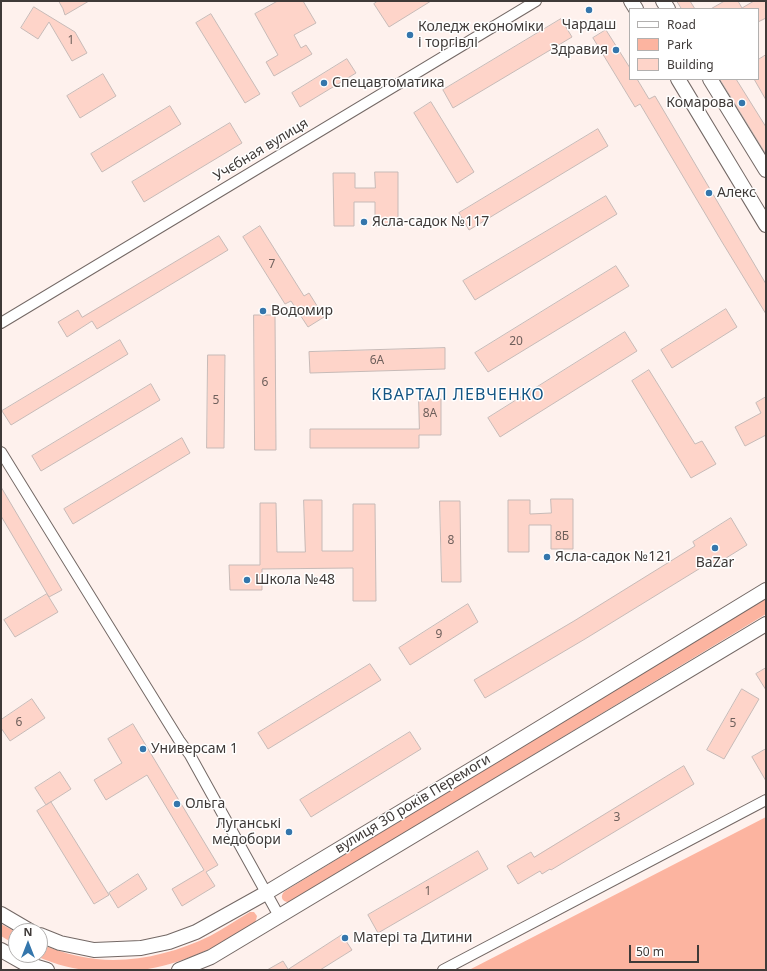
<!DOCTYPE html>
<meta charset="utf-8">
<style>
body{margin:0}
#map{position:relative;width:767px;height:971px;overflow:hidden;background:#fef1ed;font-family:"Noto Sans",sans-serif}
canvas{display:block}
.frame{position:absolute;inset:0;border:2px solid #3f3a38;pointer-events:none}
.legend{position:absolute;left:629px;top:8px;width:130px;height:72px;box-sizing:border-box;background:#fff;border:1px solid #b2b0af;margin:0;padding:5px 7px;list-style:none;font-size:12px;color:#3f3a38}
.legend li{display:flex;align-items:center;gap:8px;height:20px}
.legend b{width:20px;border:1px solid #b2b0af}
.north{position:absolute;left:8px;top:923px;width:40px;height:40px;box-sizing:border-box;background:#fff;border:1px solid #b2b0af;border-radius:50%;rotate:0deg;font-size:11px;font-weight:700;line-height:16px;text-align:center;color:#3f3a38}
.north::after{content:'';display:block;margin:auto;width:14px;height:18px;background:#3476ac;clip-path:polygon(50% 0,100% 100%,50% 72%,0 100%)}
.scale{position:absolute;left:629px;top:945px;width:70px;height:18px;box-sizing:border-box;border:2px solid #3f3a38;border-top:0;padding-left:5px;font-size:12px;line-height:14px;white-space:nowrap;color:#3f3a38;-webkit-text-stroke:3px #fff;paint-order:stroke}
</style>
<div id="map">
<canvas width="767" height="971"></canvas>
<div class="frame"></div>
<ul class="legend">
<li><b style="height:5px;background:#fff"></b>Road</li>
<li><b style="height:11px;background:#fcb4a0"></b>Park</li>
<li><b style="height:11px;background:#fed4c9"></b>Building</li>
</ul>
<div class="north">N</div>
<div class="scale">50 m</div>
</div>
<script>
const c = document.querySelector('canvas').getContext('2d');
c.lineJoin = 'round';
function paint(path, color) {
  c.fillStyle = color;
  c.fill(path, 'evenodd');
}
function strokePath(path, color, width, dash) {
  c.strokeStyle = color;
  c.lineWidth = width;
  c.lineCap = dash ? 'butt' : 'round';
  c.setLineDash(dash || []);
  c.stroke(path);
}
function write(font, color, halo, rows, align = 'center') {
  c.font = font + ' "Noto Sans",sans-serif';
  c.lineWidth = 3;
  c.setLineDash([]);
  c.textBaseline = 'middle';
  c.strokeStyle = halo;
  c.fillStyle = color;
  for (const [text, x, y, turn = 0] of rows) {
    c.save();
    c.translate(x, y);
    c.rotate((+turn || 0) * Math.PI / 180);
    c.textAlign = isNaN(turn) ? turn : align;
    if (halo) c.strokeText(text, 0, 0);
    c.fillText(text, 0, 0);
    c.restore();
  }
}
const green = new Path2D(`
 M766,598v16l-476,288c-8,1 -11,-6 -5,-11z
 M766,817v153h-297z
 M250,912h4l3,4 -1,4 -2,5c-37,21 -71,40 -114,45 -17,1 -38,0 -55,0 -18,-2 -35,-8 -52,-15h7v-11c18,7 37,13 56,15 39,4 79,-6 114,-23 13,-7 26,-16 40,-24z
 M1,924l15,8v13l-15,-9z`);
const building = new Path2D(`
 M59,1h30l-24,14 -2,-6z
 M278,1h25l13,22 -22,12 7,13 5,-3 6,9 -38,22 -8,-14 12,-7 -23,-41z
 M378,1h53l-42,26 -15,-23z
 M677,1h13l5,8h-13z
 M725,1h13l4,7 12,-7h12v17l-8,4v-13h-47z
 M34,7l41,25 12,21 -15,8 -23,-39 -11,17 -17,-11z
 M211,14l49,80 -15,9 -49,-80z
 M561,19l11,18 -119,71 -10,-18z
 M606,30l24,38v11h7l12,20 6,-3 111,188v30l-44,-72 -82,-138 -5,3 -42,-69z
 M766,55v45l-12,-21h4v-19z
 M347,59l9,14 -56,34 -8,-14z
 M103,74l13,22 -36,22 -13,-22z
 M720,79h16l30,48v27z
 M431,102l43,70 -17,11 -43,-70z
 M170,106l11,18 -79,48 -11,-18z
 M230,123l12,20 -98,59 -12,-20z
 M598,129l10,17 -139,84 -10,-17z
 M375,172h23v53l-23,1v-24h-21v24h-20l-1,-53h22v15h20z
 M606,196l11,18 -142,86 -12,-19z
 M260,226l44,70 5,-3 15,24 -16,10 -17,-26 -6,3 -42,-67z
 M219,236l9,14 -131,79 -5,-8 -25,16 -9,-15 20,-12 4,7z
 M616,266l13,20 -141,86 -13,-19z
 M726,309l11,18 -65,41 -11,-18z
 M254,315h21l1,135h-21z
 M625,332l12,19 -137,86 -12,-19z
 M120,340l8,14 -117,71 -9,-14z
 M445,348v21l-135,4 -1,-21z
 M208,355h17l-1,93h-17z
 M649,370l46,74 7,-3 14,23 -25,14 -14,-23 -45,-74z
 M151,384l9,16 -119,71 -9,-15z
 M766,397v38l-21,11 -10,-19 26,-14 -5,-10z
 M419,399h22v36h-22v13h-109v-19h109z
 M182,438l8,15 -117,71 -9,-15z
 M1,487l61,103 -13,7 -48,-81z
 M551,499h22v50h-22v-24h-22v27h-21v-52h22v14l21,-1z
 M304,500h18v51h31v-47h22l1,97h-23v-33l-91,1v21h-32l-1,-25h31v-62h16l1,49h28z
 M440,501h20l1,81h-19z
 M731,518l16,27 -37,23 -3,-4 -122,75 -100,59 -11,-18 100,-59 121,-75 -2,-4z
 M47,594l11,18 -43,25 -11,-17z
 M468,604l10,18 -68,43 -11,-17z
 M370,664l11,16 -113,69 -10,-16z
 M766,668v22l-10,-16z
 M742,689l17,10 -35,60 -17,-9z
 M32,699l13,19 -35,23 -9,-13v-8z
 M133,724l85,141 -12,7 9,14 -33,20 -10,-17 32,-19 -57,-95 -41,25 -12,-20 28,-17 -14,-24z
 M410,732l11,17 -110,68 -11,-17z
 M766,749v32l-14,-24z
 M684,766l10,18 -143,86 -1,-1 -8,5 -2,-3 -22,13 -11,-18 24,-14 3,5z
 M60,772l11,17 -25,16 -11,-17z
 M51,802l58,93 -15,9 -57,-93z
 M478,851l10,18 -110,64 -10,-18z
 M138,874l9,15 -29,19 -9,-15z
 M342,935l10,15 -32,20h-53l16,-9 5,8z`);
const street = new Path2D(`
 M1,323l535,-322
 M1,452l178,288 11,15 89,161
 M443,970l323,-170`);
const secondary = new Path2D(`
 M631,1l5,8
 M663,1l5,8
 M678,79l88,146
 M710,79l56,91
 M1,914l29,17
 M40,935l20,8 34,7 47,-2 28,-6 27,-10 70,-39 231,-139 269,-164
 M1,950l23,13 23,7
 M179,970l32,-13 555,-333`);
const markers = [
 [589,10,4,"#3476ac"],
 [410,35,4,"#3476ac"],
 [616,50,4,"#3476ac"],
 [324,83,4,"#3476ac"],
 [742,103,4,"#3476ac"],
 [709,193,4,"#3476ac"],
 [364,222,4,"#3476ac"],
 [263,311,4,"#3476ac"],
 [715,548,4,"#3476ac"],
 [547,557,4,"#3476ac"],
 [247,580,4,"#3476ac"],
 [143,749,4,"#3476ac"],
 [177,804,4,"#3476ac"],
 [289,832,4,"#3476ac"],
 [345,938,4,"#3476ac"]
];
const numberNames = [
 ["1",71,41],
 ["7",272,265],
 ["20",516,342],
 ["6А",377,361],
 ["6",265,383],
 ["5",216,401],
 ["8А",430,414],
 ["8Б",562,537],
 ["8",451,541],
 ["9",439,635],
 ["6",19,723],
 ["5",733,724],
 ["3",617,818],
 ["1",428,892]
];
const poiNames = [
 ["Чардаш",589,25,"center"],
 ["Коледж економіки",418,27],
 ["і торгівлі",418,43],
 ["Здравия",608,50,"right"],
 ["Спецавтоматика",332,83],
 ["Комарова",734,103,"right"],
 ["Алекс",717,193],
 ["Ясла-садок №117",372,222],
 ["Водомир",271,311],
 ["Ясла-садок №121",555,557],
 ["BaZar",715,563,"center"],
 ["Школа №48",255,580],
 ["Универсам 1",151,749],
 ["Ольга",185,804],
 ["Луганські",281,824,"right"],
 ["медобори",281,840,"right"],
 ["Матері та Дитини",353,938]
];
const streetNames = [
 ["Учєбная вулиця",261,150,-31],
 ["вулиця 30 років Перемоги",413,804,-31]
];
const quarterNames = [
 ["КВАРТАЛ ЛЕВЧЕНКО",458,395]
];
paint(green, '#fcb4a0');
paint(building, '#fed4c9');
strokePath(building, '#c7bab7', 1);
strokePath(street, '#736865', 12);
strokePath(secondary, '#736865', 16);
strokePath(street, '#fff', 10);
strokePath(secondary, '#fff', 14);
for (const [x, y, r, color] of markers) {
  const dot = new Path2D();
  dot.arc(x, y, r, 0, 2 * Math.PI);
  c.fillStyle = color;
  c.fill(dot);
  strokePath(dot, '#fff', 1.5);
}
write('12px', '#6f605c', null, numberNames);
write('14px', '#3f3a38', '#fff', poiNames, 'left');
write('14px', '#3f3a38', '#fff', streetNames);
c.letterSpacing = '1px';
write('16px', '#135483', '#fff', quarterNames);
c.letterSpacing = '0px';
</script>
